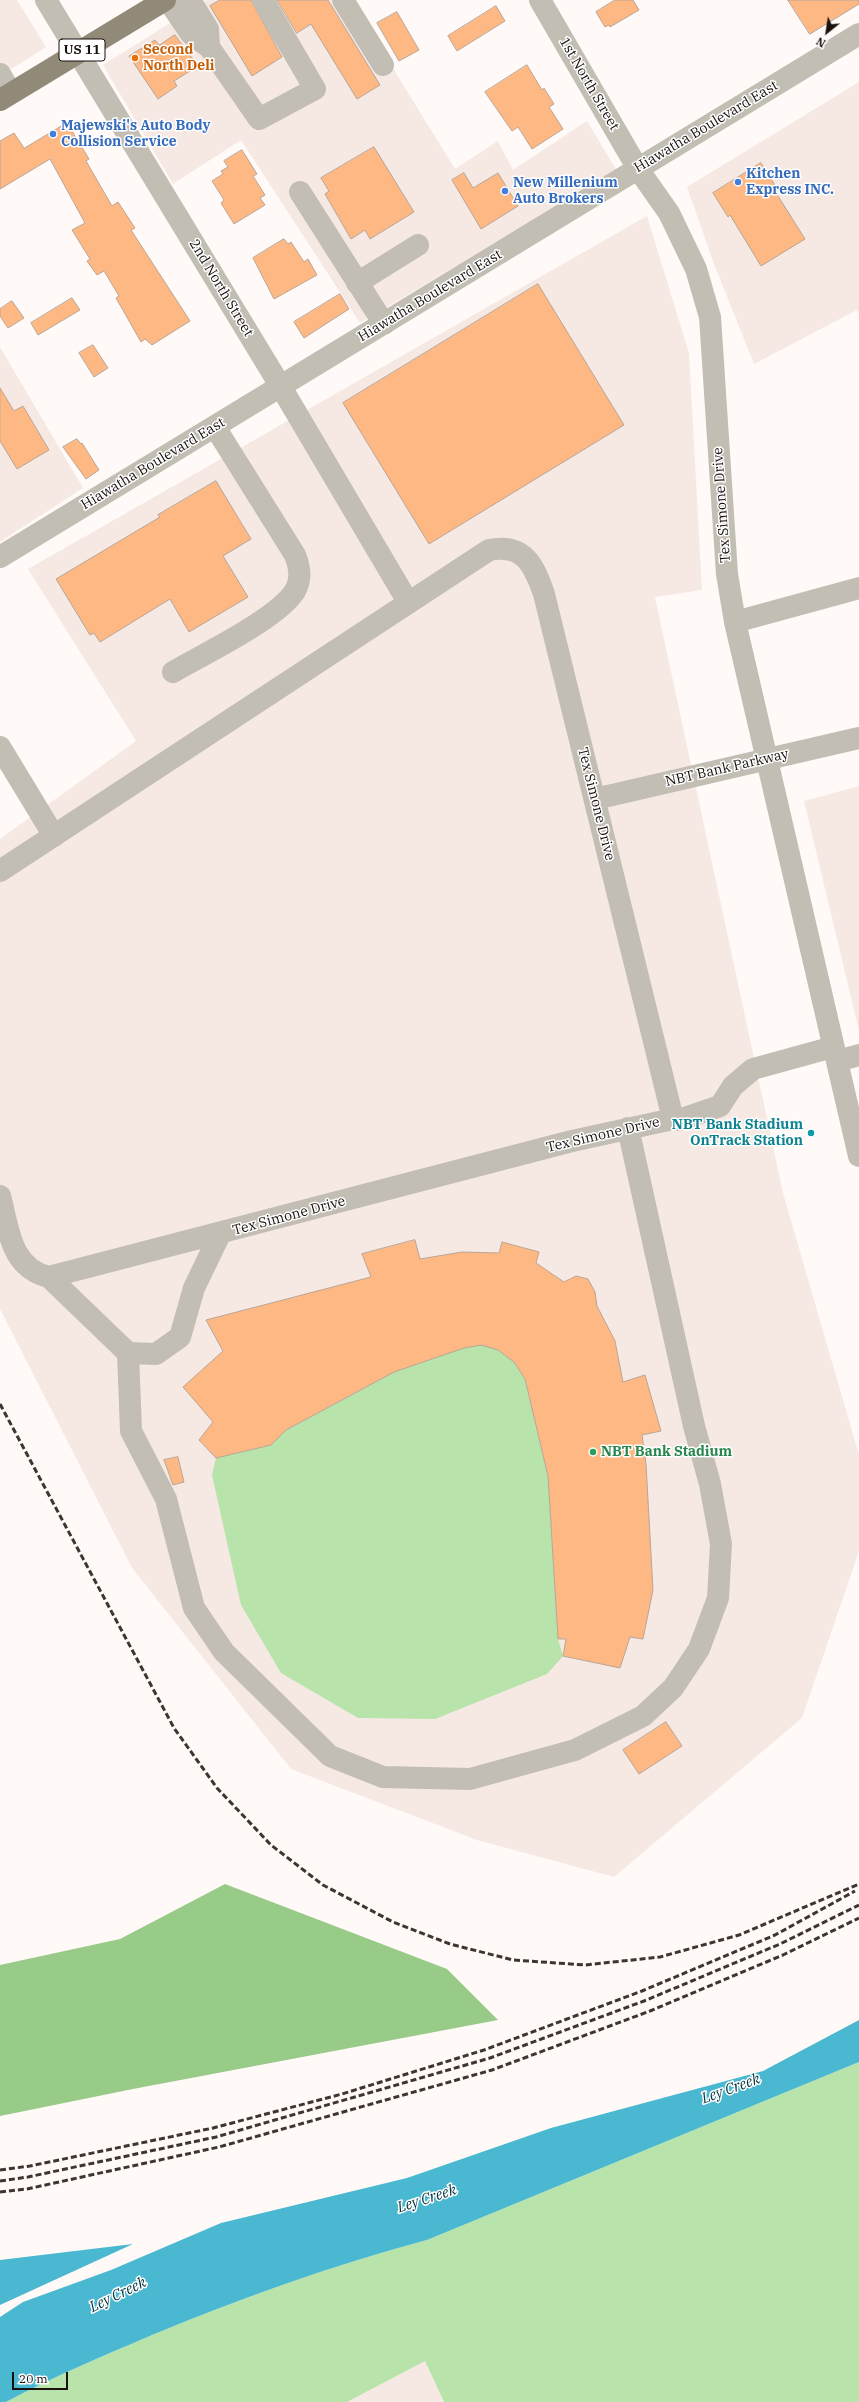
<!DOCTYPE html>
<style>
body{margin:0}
#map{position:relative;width:859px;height:2402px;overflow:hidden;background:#fff9f7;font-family:"IBM Plex Serif",serif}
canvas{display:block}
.north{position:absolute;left:807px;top:12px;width:40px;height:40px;-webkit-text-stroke:3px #fff;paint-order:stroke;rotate:210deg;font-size:11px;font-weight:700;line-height:16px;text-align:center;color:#1a110e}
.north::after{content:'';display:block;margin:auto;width:14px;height:18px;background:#1a110e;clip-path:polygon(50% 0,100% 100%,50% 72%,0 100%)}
.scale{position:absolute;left:12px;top:2372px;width:56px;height:18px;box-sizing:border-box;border:2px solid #1a110e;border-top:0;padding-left:5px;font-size:12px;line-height:14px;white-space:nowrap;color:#1a110e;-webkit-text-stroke:3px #fff;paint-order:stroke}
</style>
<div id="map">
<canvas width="859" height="2402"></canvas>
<div class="north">N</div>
<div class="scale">20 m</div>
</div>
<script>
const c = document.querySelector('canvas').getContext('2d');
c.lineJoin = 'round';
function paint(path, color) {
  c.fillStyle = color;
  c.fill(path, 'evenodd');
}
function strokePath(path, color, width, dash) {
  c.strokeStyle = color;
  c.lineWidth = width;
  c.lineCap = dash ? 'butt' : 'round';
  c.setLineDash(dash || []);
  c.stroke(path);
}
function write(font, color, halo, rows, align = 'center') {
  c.font = font + ' "IBM Plex Serif",serif';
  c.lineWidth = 3;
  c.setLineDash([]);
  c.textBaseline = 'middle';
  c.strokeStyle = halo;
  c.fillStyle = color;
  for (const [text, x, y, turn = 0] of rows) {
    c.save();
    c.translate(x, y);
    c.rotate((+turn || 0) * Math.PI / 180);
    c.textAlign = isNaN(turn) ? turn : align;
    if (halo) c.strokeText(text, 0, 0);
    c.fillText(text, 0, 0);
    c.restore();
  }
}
const built = new Path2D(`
 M0,0h17l29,47 -46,29z
 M207,0h144l104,169 43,-28 15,29 74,-49 30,50 -257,152 -119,-183 -68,44 -70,-119z
 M859,82v232l-2,-4 -103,54 -40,-100 -27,-77z
 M647,216l42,137 13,237 -47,7 128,596 76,262v96l-57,167 -188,159 -137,-37 -186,-71 -159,-201 -132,-259v-470l136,-98 -108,-172z
 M0,347l83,141 -83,54z
 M859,786v245l-55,-230z
 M425,2361l19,41h-97z`);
const green = new Path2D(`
 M481,1345l17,4 16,13 11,17 23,97 10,163 5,17 -16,18 -112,45 -77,-1 -77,-45 -40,-68 -29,-130 4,-17 55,-13 15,-15 108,-58 70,-24z
 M859,2062v340h-415l-19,-41 -78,41h-341c47,-25 97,-46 146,-67 90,-37 181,-70 275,-95z`);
const forest = new Path2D(`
 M225,1884l222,85 51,51 -365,69 -133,27v-151l120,-26z`);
const water = new Path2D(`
 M859,2020v42l-432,178c-94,25 -185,58 -275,95 -49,21 -99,42 -146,67h-6v-85l23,-15 88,-32 110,-47 186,-45 144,-50 212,-57z
 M133,2244l-133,61v-45z`);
const building = new Path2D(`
 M220,0h31l31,57 -30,19 -42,-70z
 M277,0h51l52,85 -23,14 -46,-75 -14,9z
 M615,0h18l6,10 -29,17 -1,-2 -4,2 -9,-15z
 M788,0h71v4l-49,30z
 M496,6l9,15 -48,30 -9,-15z
 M397,12l22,38 -20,11 -22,-38z
 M175,35l23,31 -24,15 3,5 -19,13 -29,-43 26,-16 4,5z
 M527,65l15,25 2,-2 10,16 -5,3 14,22 -31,20 -14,-22 -6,4 -27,-39z
 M67,123l22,36 -3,2 26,45 6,-4 17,26 -4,2 59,91 -38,24 -7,-6 -4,3 -25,-44 3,-2 -15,-25 -7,4 -10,-14 3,-2 -18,-29 13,-7 -35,-64 -50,30v-48l14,-8 10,15z
 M374,147l40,65 -44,27 -5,-9 -14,9 -26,-45 4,-3 -8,-13z
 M242,150l15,24 -4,2 12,19 -5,3 5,7 -31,19 -13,-21 3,-3 -12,-19 11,-7 -2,-3 7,-4 -4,-6z
 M761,163l15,24 -3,1 32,51 -44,27 -31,-51 -2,2 -15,-24z
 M464,173l9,15 25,-15 20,33 -37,23 -29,-49z
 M284,239l4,5 3,-2 13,20 4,-3 9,16 -43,24 -21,-41z
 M538,284l86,141 -195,119 -86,-141z
 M340,294l9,15 -45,29 -10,-16z
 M72,298l8,12 -42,25 -7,-12z
 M12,301l12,17 -16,10 -8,-12v-7z
 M93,345l15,23 -14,9 -15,-24z
 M0,388l14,23 9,-5 26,44 -32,19 -17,-28z
 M77,439l4,5 1,-1 17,27 -13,9 -23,-32z
 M216,481l35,58 -28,17 25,41 -59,35 -19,-33 -70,43 -6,-9 -4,2 -34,-56 104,-62 -2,-2z
 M415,1240l5,19 42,-7 37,1 3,-11 37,10 -3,11 28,19 12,-6 12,3 7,13 2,14 18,35 8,41 22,-7 16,56 -19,4 4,29 7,126 -10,49 -13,-2 -10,31 -57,-12 3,-17h-8l-10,-163 -23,-97 -11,-17 -16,-12 -17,-5 -17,3 -70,24 -108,58 -15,15 -55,13 -17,-18 14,-18 -30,-35 40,-36 -17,-31 165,-43 -9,-23z
 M178,1457l6,25 -11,3 -9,-25z
 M666,1722l16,24 -43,28 -16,-24z`);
const minor = new Path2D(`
 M46,0l235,387 127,215
 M168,0l23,34 18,13 -1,-18 -18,-29
 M343,0l40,65
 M540,0l98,169 31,44 27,56 14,48 17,257 8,48 124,534
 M209,47l50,72 56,-30 -52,-89
 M0,74l11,19
 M300,192l84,132
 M357,283l61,-38
 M0,557l859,-523
 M735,622l124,-34
 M173,672c31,-18 104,-53 122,-81 7,-12 5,-24 0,-36l-80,-128
 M0,747l54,89
 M595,799l264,-61
 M0,871l489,-321c35,-7 45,15 55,44l129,525 -101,22 -523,136c-39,-9 -40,-48 -49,-81
 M837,1061l22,-6
 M673,1119l6,1 41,-14 13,-20 20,-17 80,-22
 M49,1277l79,76 28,1 24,-17 14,-49 26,-54
 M128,1353l3,78 35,68 28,109 30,44 106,104 53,21 87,2 105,-29 68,-34 30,-28 26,-39 19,-51 3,-54 -11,-60 -16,-58 -66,-298`);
const major = new Path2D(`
 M0,100l165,-100`);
const rail = new Path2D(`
 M0,1404l174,324 43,60 54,57 52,40 70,37 57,22 63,16 72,5 75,-8 79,-22 120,-51
 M0,2170l30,-4 183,-38 129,-34 142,-44 158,-59 133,-56 80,-44
 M0,2181l28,-4 188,-40 274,-79 154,-57 136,-57 79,-39
 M0,2192l27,-3 192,-42 273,-77 158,-59 133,-56 76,-37`);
const markers = [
 [135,58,4,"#e8710a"],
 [53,134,4,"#3f7fe0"],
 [738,182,4,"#3f7fe0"],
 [505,191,4,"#3f7fe0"],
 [811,1133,4,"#0f9aa8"],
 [593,1452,4,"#2e9e5b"]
];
const shields = [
 [82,50,46]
];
const shieldNames = [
 ["US 11",82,50]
];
const foodNames = [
 ["Second",143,50],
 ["North Deli",143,66]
];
const streetNames = [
 ["1st North Street",589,84,60],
 ["Hiawatha Boulevard East",706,127,-31],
 ["2nd North Street",221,288,59],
 ["Hiawatha Boulevard East",430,296,-31],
 ["Hiawatha Boulevard East",153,464,-31],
 ["Tex Simone Drive",722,505,-94],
 ["NBT Bank Parkway",727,768,-13],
 ["Tex Simone Drive",596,804,76],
 ["Tex Simone Drive",603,1135,-13],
 ["Tex Simone Drive",289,1216,-15]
];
const shopNames = [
 ["Majewski's Auto Body",61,126],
 ["Collision Service",61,142],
 ["Kitchen",746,174],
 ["Express INC.",746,190],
 ["New Millenium",513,183],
 ["Auto Brokers",513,199]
];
const cultureNames = [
 ["NBT Bank Stadium",803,1125],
 ["OnTrack Station",803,1141]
];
const leisureNames = [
 ["NBT Bank Stadium",601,1452]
];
const waterNames = [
 ["Ley Creek",731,2089,-20],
 ["Ley Creek",427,2199,-18],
 ["Ley Creek",118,2295,-26]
];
paint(built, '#f6e9e4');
paint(green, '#b8e3ab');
paint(forest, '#98ca88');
paint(water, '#4ab8d1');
paint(building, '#fdb884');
strokePath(building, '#baa697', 1);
strokePath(minor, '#c2beb4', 22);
strokePath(major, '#918a79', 22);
strokePath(rail, '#3e3532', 3, [6, 3]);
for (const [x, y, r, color] of markers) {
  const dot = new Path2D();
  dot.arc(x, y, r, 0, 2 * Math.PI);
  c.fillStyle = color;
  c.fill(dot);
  strokePath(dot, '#fff', 1.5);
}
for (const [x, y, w] of shields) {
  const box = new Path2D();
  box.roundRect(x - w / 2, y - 11, w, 22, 3);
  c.fillStyle = '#fff';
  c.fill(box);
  strokePath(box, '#1a110e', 1);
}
write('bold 13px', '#1a110e', null, shieldNames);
write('bold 14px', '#c56008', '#fff', foodNames, 'left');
write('14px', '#1a110e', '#fff', streetNames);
write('bold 14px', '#366cbe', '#fff', shopNames, 'left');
write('bold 14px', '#0d838f', '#fff', cultureNames, 'right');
write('bold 14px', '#27864d', '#fff', leisureNames, 'left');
write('italic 15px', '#00353f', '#fff', waterNames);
</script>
